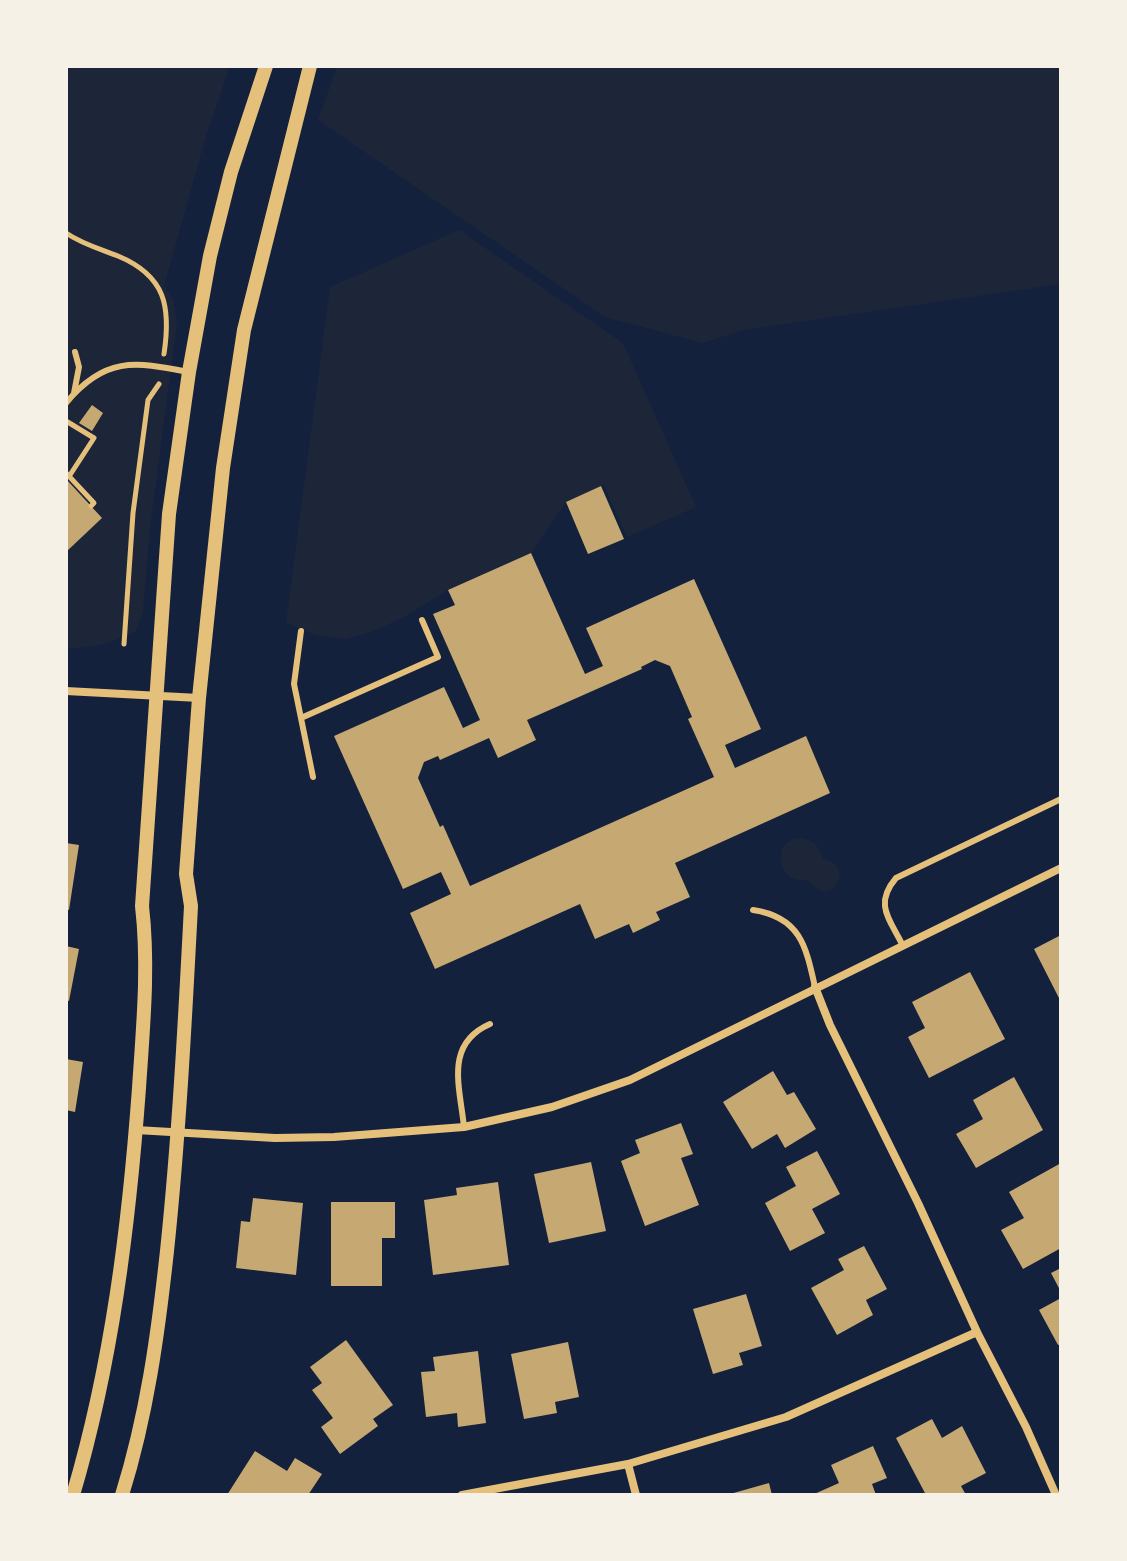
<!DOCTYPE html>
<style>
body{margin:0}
#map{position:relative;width:1127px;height:1561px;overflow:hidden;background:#14213d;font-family:"Public Sans",sans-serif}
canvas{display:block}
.frame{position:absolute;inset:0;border:68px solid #f6f1e7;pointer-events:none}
</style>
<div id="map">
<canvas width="1127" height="1561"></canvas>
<div class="frame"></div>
</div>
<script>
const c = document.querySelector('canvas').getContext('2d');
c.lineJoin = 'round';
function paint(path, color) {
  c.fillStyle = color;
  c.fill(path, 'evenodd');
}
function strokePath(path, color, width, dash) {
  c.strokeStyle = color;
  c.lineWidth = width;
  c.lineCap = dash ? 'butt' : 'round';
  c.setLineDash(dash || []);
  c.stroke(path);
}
const green = new Path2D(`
 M66,66h164l-24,70 -42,150 9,13 4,24 -27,205 -7,84 -8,20c-24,11 -42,17 -69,16z
 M337,66h724v218l-318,46 -40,13 -98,-26 -287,-197z
 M459,230l164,113 73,164 -69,30 -23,-52 -38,17 -35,51 -83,37 -46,28 -31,14 -26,7 -30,-4 -29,-12 44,-336z
 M803,838c12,4 17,9 20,21 35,7 8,52 -15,21 -22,2 -33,-14 -24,-35l9,-6z`);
const building = new Path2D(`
 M92,405l11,8 -11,18 -13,-8z
 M66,479l36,39 -36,34z
 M601,486l23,53 -36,15 -22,-52z
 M531,553l54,121 18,-8 -17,-38 108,-49 67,150 -36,16 10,23 71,-32 24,57 -155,70 15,34 -34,15 4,8 -27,13 -4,-9 -34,15 -15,-35 -145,65 -25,-56 41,-19 -10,-22 -38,17 -69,-153 110,-49 19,41 17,-8 -47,-106 22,-9 -7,-15zM655,660l15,6 22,51 -4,2 26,58 -244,109 -27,-61 -3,2 -22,-49 6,-16 14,-6 2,4 49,-22 9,20 38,-18 -9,-20 115,-51 -1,-2z
 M66,843l13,2 -10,65 -3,-1z
 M1061,935v67l-27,-53z
 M66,946l13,3 -10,52 -3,-1z
 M970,972l35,67 -76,39 -21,-41 17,-9 -13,-26z
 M66,1059l17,3 -8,50 -9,-2z
 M773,1071l14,24 7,-3 22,37 -31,19 -8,-14 -25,15 -29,-47z
 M1014,1077l29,53 -67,38 -20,-34 27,-15 -10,-19z
 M681,1123l12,31 -12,4 18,47 -54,21 -24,-65 19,-8 -5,-13z
 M817,1151l23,43 -28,15 13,24 -35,18 -25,-48 31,-17 -10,-19z
 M591,1162l15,69 -57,12 -15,-69z
 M1061,1163v85l-38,21 -22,-39 23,-12 -15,-26z
 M498,1182l11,83 -76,10 -9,-75 33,-5 -1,-7z
 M253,1198l50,5 -7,72 -60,-7 5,-47 9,1z
 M331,1202h64v36h-13v48h-51z
 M864,1246l23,43 -21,11 7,15 -36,20 -26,-47 33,-18 -6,-11z
 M1061,1268v24l-10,-19z
 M746,1294l16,52 -23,7 4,12 -30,9 -20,-65z
 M1061,1298v46l-3,1 -19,-35z
 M346,1340l47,65 -20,14 5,7 -38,28 -19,-27 12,-9 -21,-28 10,-7 -12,-16z
 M568,1342l11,55 -24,5 2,11 -33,6 -13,-65z
 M478,1351l8,72 -28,4 -1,-14 -31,4 -5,-45 14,-1 -2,-14z
 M932,1419l10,19 20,-12 24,47 -25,13 5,9h-40l-30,-57z
 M873,1446l14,32 -15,6 4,11h-64l27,-12 -8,-18z
 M255,1451l32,20 8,-13 27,16 -14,21h-81z
 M769,1483l3,12h-42v-1z`);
const path = new Path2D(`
 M66,233c16,11 34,16 52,23 48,20 53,51 46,98
 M66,421l28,17 -24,37
 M66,473l28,30 -3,3
 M124,644l9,-131 15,-113 11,-16`);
const service = new Path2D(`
 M74,393l5,-26 -4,-15
 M66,403c38,-46 68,-42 122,-31
 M301,631l-7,53 19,93
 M301,718l137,-61 -16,-37
 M753,910c47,7 53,36 62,77
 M902,944c-13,-26 -28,-40 -6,-66l165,-79
 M464,1127c-4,-40 -20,-83 26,-103`);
const minor = new Path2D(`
 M66,691l133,7
 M815,987l15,38 88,178 59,129 49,95 30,68
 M136,1130l139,8 59,-1 130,-10 88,-20 78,-27 431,-212
 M628,1464l8,31
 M462,1495l166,-31 158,-47 191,-85`);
const tertiary = new Path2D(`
 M73,1495c39,-132 56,-270 66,-407 4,-61 10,-121 3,-182l27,-392 20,-142 21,-116 21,-84 35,-106
 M122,1495c25,-80 36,-161 45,-244 12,-115 18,-230 24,-345l-5,-32 13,-176 24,-230 21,-138 66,-264`);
paint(green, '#1d2539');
paint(building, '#c6a872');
strokePath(path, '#e5c07b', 5);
strokePath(service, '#e5c07b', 6);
strokePath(minor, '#e5c07b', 8);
strokePath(tertiary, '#e5c07b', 14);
</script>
